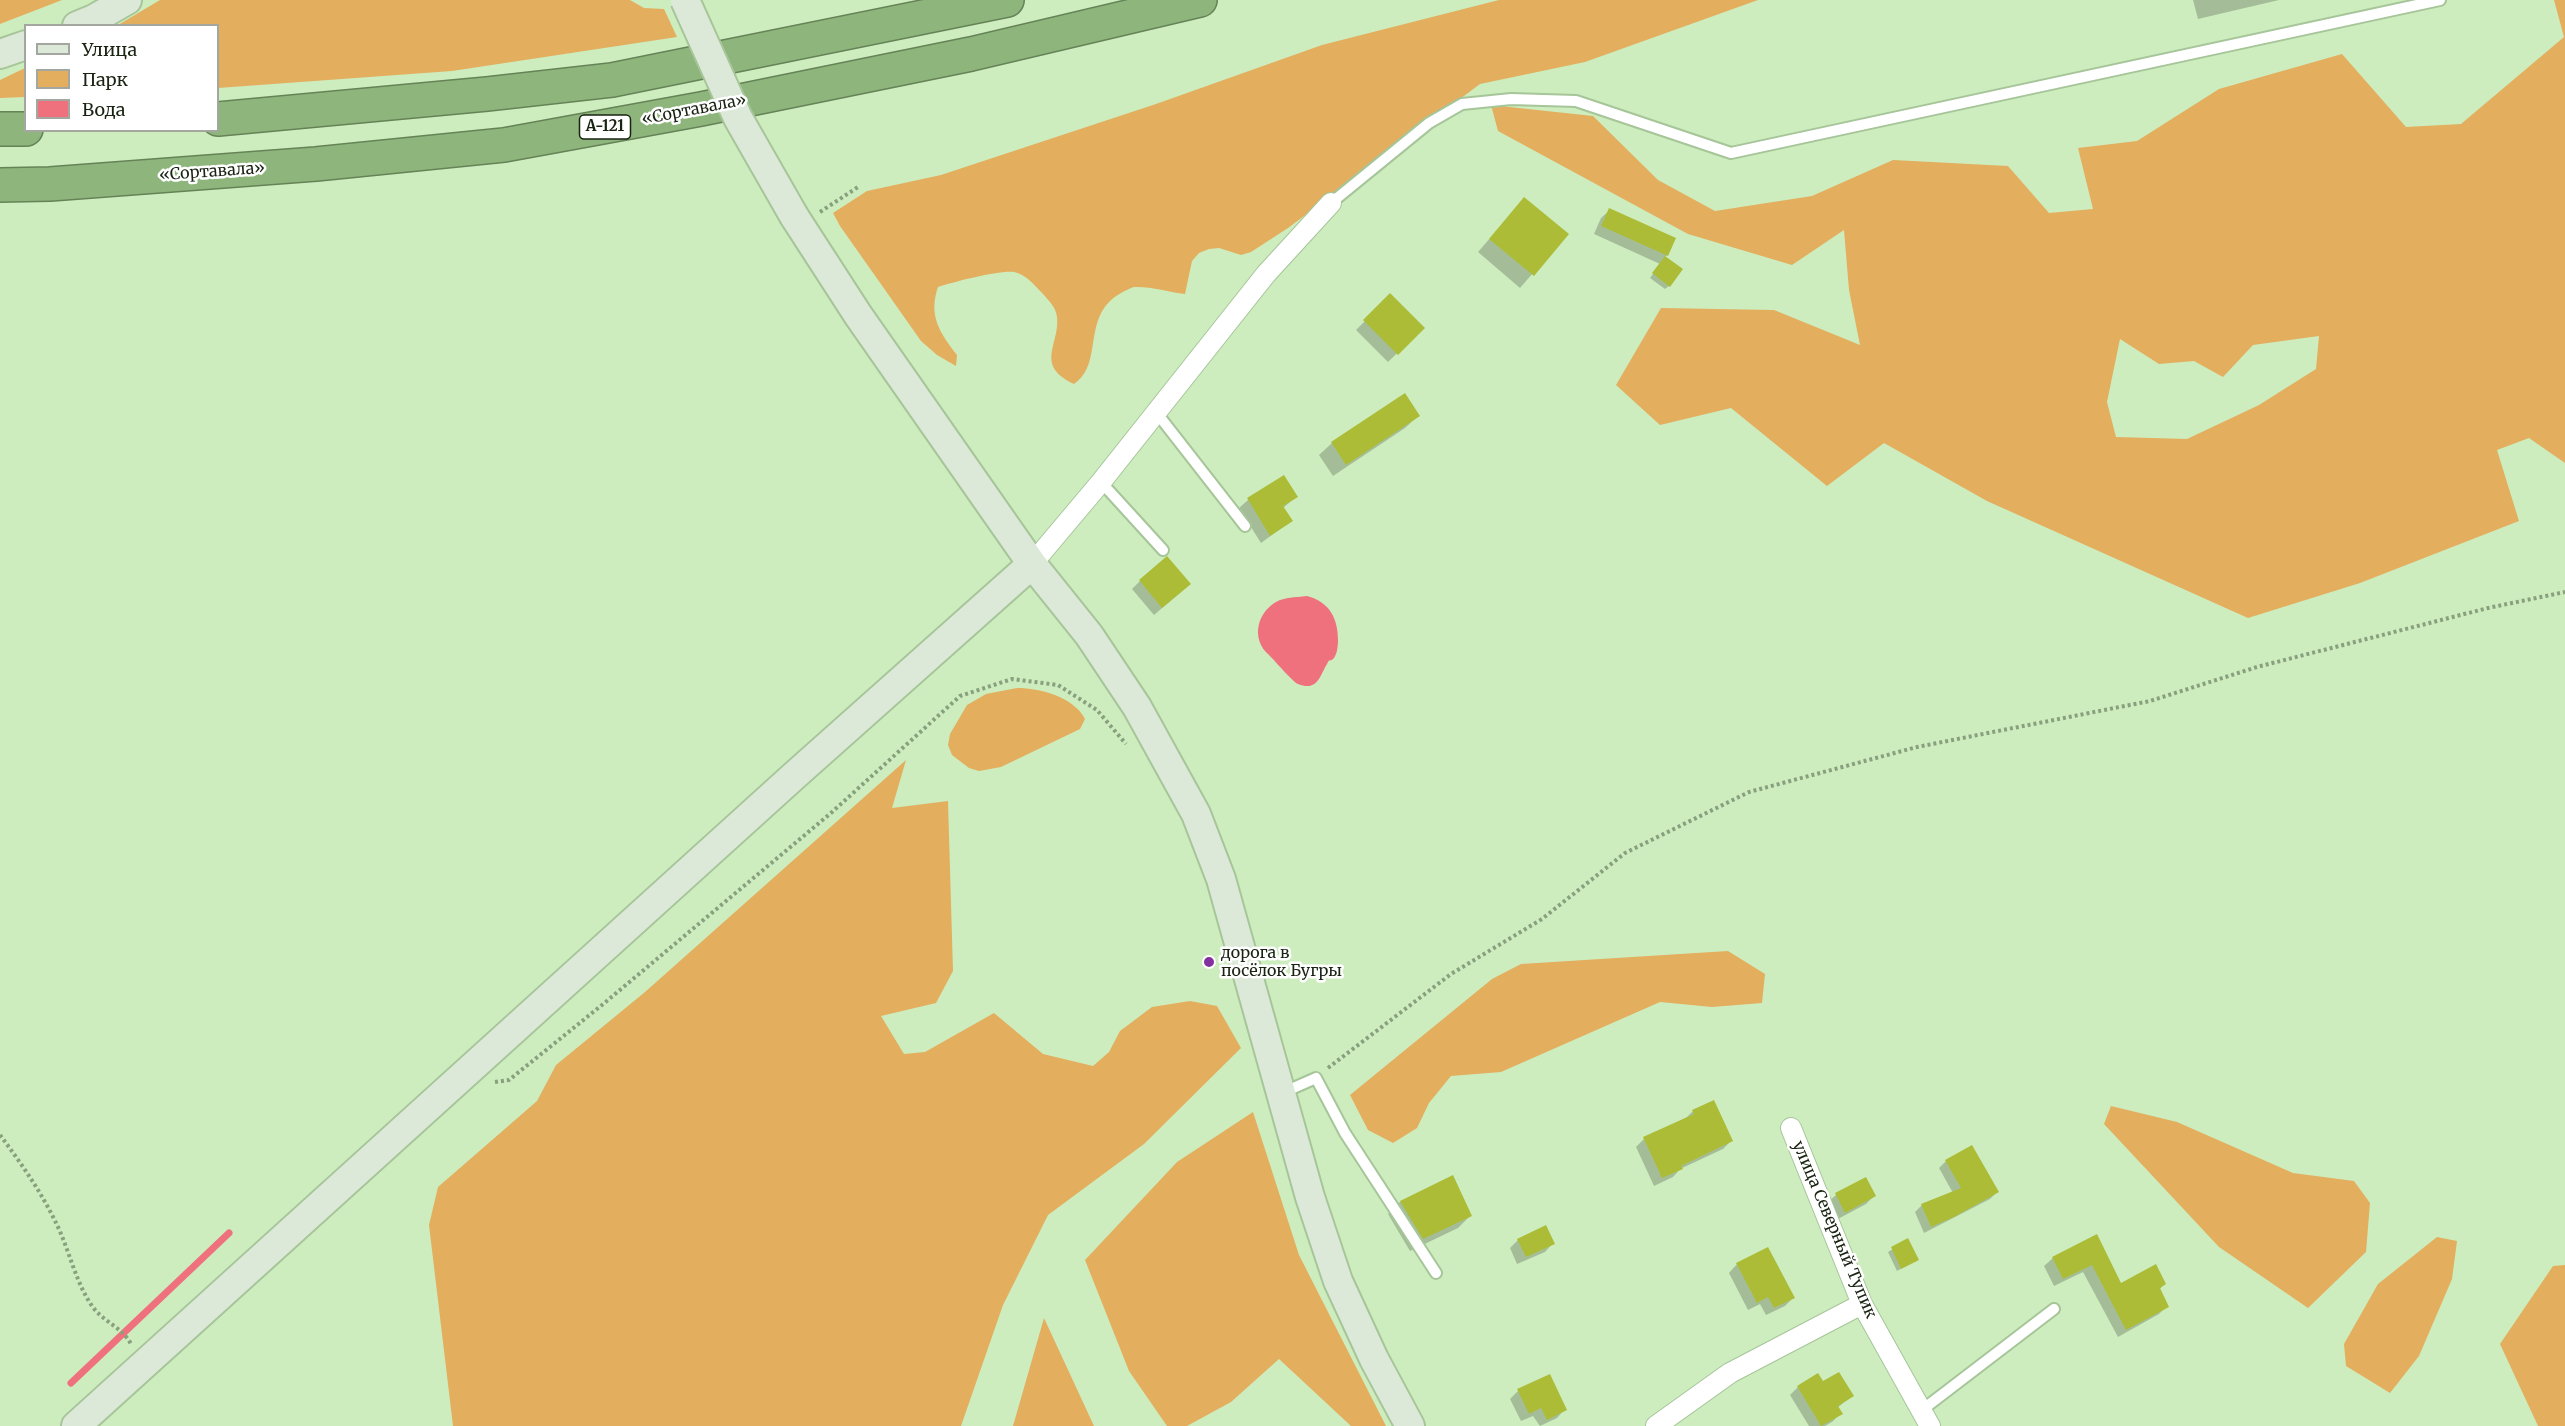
<!DOCTYPE html>
<meta charset="utf-8">
<style>
body{margin:0}
#map{position:relative;width:2565px;height:1426px;overflow:hidden;background:#cdedbf;font-family:Merriweather,serif}
canvas{display:block}
.legend{position:absolute;left:24px;top:24px;width:195px;height:108px;box-sizing:border-box;background:#fff;border:2px solid #a3a7a0;margin:0;padding:8px 10px;list-style:none;font-size:18px;color:#182312}
.legend li{display:flex;align-items:center;gap:12px;height:30px}
.legend b{width:30px;border:2px solid #a3a7a0}
</style>
<div id="map">
<canvas width="2565" height="1426"></canvas>
<ul class="legend">
<li><b style="height:8px;background:#dde9d8"></b>Улица</li>
<li><b style="height:16px;background:#e3ae5e"></b>Парк</li>
<li><b style="height:16px;background:#ee717d"></b>Вода</li>
</ul>
</div>
<script>
const c = document.querySelector('canvas').getContext('2d');
c.lineJoin = 'round';
function paint(path, color) {
  c.fillStyle = color;
  c.fill(path, 'evenodd');
}
function strokePath(path, color, width, dash) {
  c.strokeStyle = color;
  c.lineWidth = width;
  c.lineCap = dash ? 'butt' : 'round';
  c.setLineDash(dash || []);
  c.stroke(path);
}
function write(font, color, halo, rows, align = 'center') {
  c.font = font + ' Merriweather,serif';
  c.lineWidth = 5;
  c.setLineDash([]);
  c.textBaseline = 'middle';
  c.strokeStyle = halo;
  c.fillStyle = color;
  for (const [text, x, y, turn = 0] of rows) {
    c.save();
    c.translate(x, y);
    c.rotate((+turn || 0) * Math.PI / 180);
    c.textAlign = isNaN(turn) ? turn : align;
    if (halo) c.strokeText(text, 0, 0);
    c.fillText(text, 0, 0);
    c.restore();
  }
}
const green = new Path2D(`
 M0,0h62l-62,24z
 M160,0h470l14,8 20,1 13,28 -225,34 -234,17v-62l-100,-1z
 M1499,0h259l-173,62 -105,22 -192,144 -37,24 -10,3 -22,-7 -10,1 -10,4 -7,8 -7,33c-16,-2 -36,-8 -51,-7 -4,1 -9,4 -13,6 -41,23 -16,70 -47,91 -40,-19 -14,-39 -17,-67 -1,-10 -8,-16 -14,-23 -8,-8 -17,-20 -29,-22 -14,-2 -61,10 -76,15 -10,29 2,46 19,68l-1,11 -19,-11 -16,-14 -81,-115 -7,-13 34,-22 74,-16 215,-71 166,-59z
 M2554,0h11v463l-36,-25 -32,12 22,71 -159,62 -112,35 -261,-117 -103,-58 -57,43 -96,-78 -71,17 -44,-40 45,-77 113,2 86,35 -11,-55 -5,-60 -52,35 -104,-31 -190,-103 -7,-26 102,11 65,64 57,31 97,-15 81,-36 115,6 41,47 44,-4 -15,-61 59,-7 82,-52 123,-35 64,73 55,-3 103,-87zM2319,336l-3,33 -57,36 -72,34 -71,-2 -9,-35 13,-63 39,25 35,-3 29,16 30,-32z
 M25,68v29l-25,1v-18z
 M1017,688c23,0 57,9 68,31l-5,10 -79,38 -22,4 -10,-3 -17,-13 -4,-10 2,-11 17,-29 19,-11z
 M906,760l-14,48 56,-7 5,170 -17,32 -55,13 23,38 21,-2 69,-39 49,41 50,12 16,-14 11,-21 32,-24 38,-6 27,5 24,42 -97,96 -96,71 -45,90 -42,121h-508l-24,-201 9,-38 99,-86 19,-36 89,-73z
 M1728,951l37,23 -3,29 -50,4 -52,-5 -159,70 -50,4 -22,27 -12,25 -24,15 -25,-13 -18,-35 142,-116 29,-15z
 M2111,1106l66,16 116,51 61,8 16,22 -4,49 -58,56 -89,-61 -115,-123z
 M1253,1112l46,143 87,171h-35l-72,-67 -48,43 -44,24h-20l-38,-55 -44,-111 92,-98z
 M2437,1237l20,4 -5,38 -33,77 -29,37 -44,-27 -2,-22 34,-60z
 M2565,1265v161h-27l-38,-82 53,-78z
 M1044,1318l50,108h-81z`);
const water = new Path2D(`
 M1307,596c23,6 31,23 31,44 0,6 -1,14 -4,18 -6,6 -3,-2 -7,6 -7,11 -9,28 -29,20 -5,-2 -22,-22 -29,-29 -19,-16 -12,-45 11,-55 9,-3 18,-3 27,-4z`);
const shadow = new Path2D(`
 M2193,0h86l-81,19z
 M1524,199l43,35 -47,54 -42,-36z
 M1610,210l57,45 -2,2 4,29 -4,3 -15,-11 10,-14 -66,-30 7,-16z
 M1390,296l33,32 -35,34 -32,-32z
 M1405,396l13,20 -13,12 -72,48 -14,-21 13,-12z
 M1284,477l12,20 -13,11 8,13 -30,22 -22,-35 9,-8z
 M1140,581l41,11 -27,23 -22,-26z
 M1693,1111l39,29 -9,9 -43,20 -7,8 -19,9 -18,-39 8,-8 40,-19z
 M1946,1161l51,31 -7,7 -66,34 -9,-21 7,-7 31,-12 -14,-25z
 M1452,1177l18,39 -12,12 -48,23 -22,-37 12,-12z
 M1865,1179l9,17 -8,8 -30,16 -9,-17 9,-8z
 M2096,1236l24,49 44,-1 -5,6 8,16 -8,8 -41,23 -35,-65 -29,14 -10,-20 9,-8z
 M1518,1240l35,3 -8,9 -28,12 -7,-16z
 M1908,1240l10,19 -21,12 -9,-19z
 M1737,1264l56,34 -8,8 -19,9 -6,-11 -12,6 -19,-37z
 M1823,1383l29,13 -15,12 4,5 -9,9 -7,4h-16l-19,-31 8,-8z
 M1518,1391l47,18 -8,9 -17,8 -7,-10 -12,5 -11,-22z`);
const stream = new Path2D(`
 M71,1383l158,-150`);
const building = new Path2D(`
 M1524,197l45,37 -35,42 -45,-37z
 M1609,208l67,30 -8,18 -67,-30z
 M1665,256l18,13 -13,18 -18,-14z
 M1390,293l35,35 -27,27 -35,-35z
 M1405,393l15,23 -74,49 -15,-23z
 M1284,475l14,22 -15,9 10,15 -23,15 -23,-38z
 M1167,556l24,28 -29,24 -23,-28z
 M1714,1100l19,41 -52,25 2,3 -21,9 -19,-41 51,-23 -2,-4z
 M1972,1145l27,47 -45,25 -23,10 -10,-23 40,-16 -16,-28z
 M1453,1175l19,41 -49,23 -23,-38z
 M1866,1177l10,19 -31,17 -10,-20z
 M1546,1225l9,19 -29,13 -9,-18z
 M2097,1234l24,49 35,-19 10,20 -6,4 9,19 -43,23 -34,-65 -29,14 -11,-22z
 M1908,1238l11,22 -18,9 -10,-22z
 M1768,1247l27,51 -21,10 -6,-11 -11,6 -21,-40z
 M1839,1372l15,24 -16,10 5,8 -22,12 -24,-40 21,-13 5,8z
 M1550,1374l17,36 -20,10 -6,-12 -12,6 -12,-25z`);
const path = new Path2D(`
 M820,212l38,-25
 M1328,1068l123,-94 91,-55 83,-66 124,-61 168,-45 233,-46 107,-34 231,-59 77,-16
 M495,1082l14,-2 93,-75 229,-192 129,-117 52,-17 46,6 39,25 29,34
 M0,1135c21,28 42,58 57,90 13,27 18,56 35,81 10,15 30,21 39,38`);
const lane = new Path2D(`
 M1331,203l98,-80 33,-19 49,-5 65,2 155,52 709,-153
 M1156,412l89,114
 M1101,482l62,68
 M1282,1093l34,-15 29,55 91,140
 M1922,1410l132,-101`);
const street = new Path2D(`
 M1032,564l69,-82 165,-208 65,-71
 M1791,1128l71,176 68,122
 M1656,1426l74,-53 132,-69`);
const secondary = new Path2D(`
 M77,26l17,-7 33,-19
 M0,54l26,-9
 M794,216l64,99 174,249 57,71 48,72 59,107 25,65 89,318 28,84 36,78 36,67
 M76,1426l719,-651 237,-211`);
const highway = new Path2D(`
 M218,119l269,-25 125,-14 395,-80
 M0,129h26
 M0,185l50,-1 266,-20 188,-19 197,-36 270,-55 229,-54`);
const secondaryBridge = new Path2D(`
 M685,0l53,118 56,98`);
const markers = [
 [1209,962,6,"#8431a0"]
];
const shields = [
 [605,127,51]
];
const shieldNames = [
 ["А-121",605,127]
];
const streetNames = [
 ["«Сортавала»",694,110,-11],
 ["«Сортавала»",212,172,-4],
 ["улица Северный Тупик",1834,1230,67]
];
const poiNames = [
 ["дорога в",1221,953],
 ["посёлок Бугры",1221,971]
];
paint(green, '#e3ae5e');
paint(water, '#ee717d');
paint(shadow, '#0003');
strokePath(stream, '#ee717d', 7);
paint(building, '#acbc37');
strokePath(lane, '#a6c599', 14);
strokePath(street, '#a6c599', 22);
strokePath(secondary, '#a6c599', 32);
strokePath(highway, '#658357', 36);
strokePath(path, '#88a07d', 4, [3, 3]);
strokePath(lane, '#fff', 10);
strokePath(street, '#fff', 20);
strokePath(secondary, '#dde9d8', 28);
strokePath(highway, '#8eb67c', 33);
strokePath(secondaryBridge, '#a6c599', 32, []);
strokePath(secondaryBridge, '#dde9d8', 28);
for (const [x, y, r, color] of markers) {
  const dot = new Path2D();
  dot.arc(x, y, r, 0, 2 * Math.PI);
  c.fillStyle = color;
  c.fill(dot);
  strokePath(dot, '#fff', 2);
}
for (const [x, y, w] of shields) {
  const box = new Path2D();
  box.roundRect(x - w / 2, y - 12, w, 24, 4.5);
  c.fillStyle = '#fff';
  c.fill(box);
  strokePath(box, '#182312', 1.5);
}
write('bold 15px', '#182312', null, shieldNames);
write('16px', '#182312', '#fff', streetNames);
write('16px', '#182312', '#fff', poiNames, 'left');
</script>
